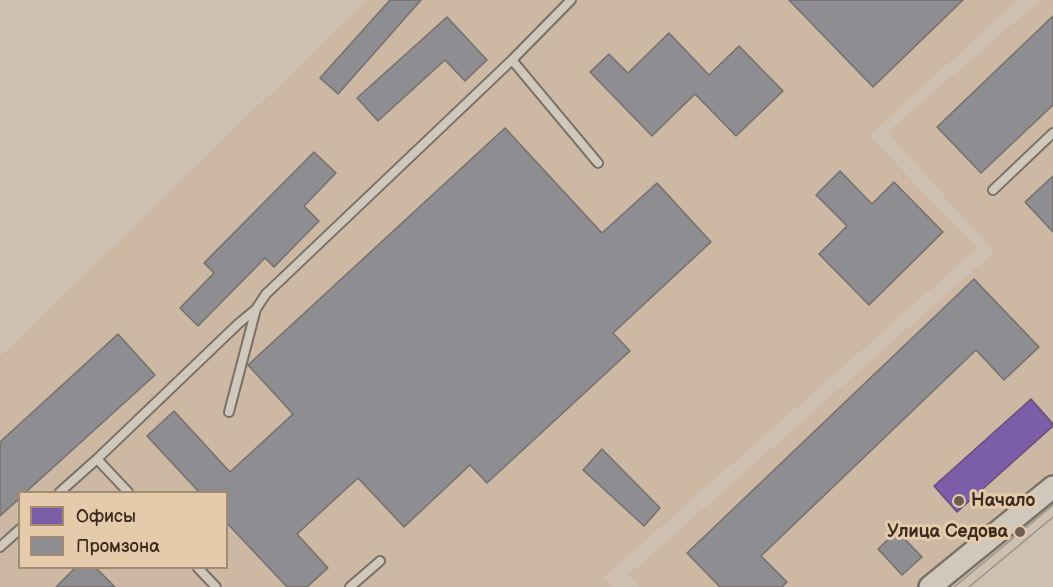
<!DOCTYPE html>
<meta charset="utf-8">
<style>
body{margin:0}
#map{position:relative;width:1053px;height:587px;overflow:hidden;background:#cec0b1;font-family:"Balsamiq Sans",sans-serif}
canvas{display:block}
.legend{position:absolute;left:18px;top:491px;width:210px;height:78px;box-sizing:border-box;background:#e5cbac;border:2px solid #a18b73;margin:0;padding:8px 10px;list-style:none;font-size:18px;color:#3b2a1e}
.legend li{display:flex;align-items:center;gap:12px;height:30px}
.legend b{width:30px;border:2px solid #a18b73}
</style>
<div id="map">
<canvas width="1053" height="587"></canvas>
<ul class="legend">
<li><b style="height:16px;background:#7b5ea7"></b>Офисы</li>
<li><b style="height:16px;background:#8d8d92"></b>Промзона</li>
</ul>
</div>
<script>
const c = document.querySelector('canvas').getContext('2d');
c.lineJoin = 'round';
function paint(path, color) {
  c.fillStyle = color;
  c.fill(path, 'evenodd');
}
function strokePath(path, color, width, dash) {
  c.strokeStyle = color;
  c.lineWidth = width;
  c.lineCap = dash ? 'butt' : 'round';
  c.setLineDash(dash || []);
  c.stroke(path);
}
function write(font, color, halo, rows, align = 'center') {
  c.font = font + ' "Balsamiq Sans",sans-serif';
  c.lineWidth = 6;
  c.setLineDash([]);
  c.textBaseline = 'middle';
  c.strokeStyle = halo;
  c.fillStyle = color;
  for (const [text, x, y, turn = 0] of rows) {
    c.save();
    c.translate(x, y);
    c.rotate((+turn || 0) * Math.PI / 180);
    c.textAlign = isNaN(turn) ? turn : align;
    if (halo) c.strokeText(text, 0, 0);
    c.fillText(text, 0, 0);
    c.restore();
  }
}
const built = new Path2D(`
 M367,0h651l-149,136 109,112 -374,329 8,10h-612v-231zM20,492h206v76h-206z
 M1040,0h13v485l-120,102h-294l-11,-12 366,-323 -107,-120z`);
const offices = new Path2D(`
 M1031,399l22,25v2l-96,86 -23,-26z`);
const industry = new Path2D(`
 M390,0h31l-83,94 -18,-16z
 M789,0h174l-90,87z
 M1053,16v89l-72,68 -44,-46z
 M447,17l40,43 -22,21 -20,-21 -67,61 -21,-23z
 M669,33l40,42 30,-29 44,45 -47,45 -41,-42 -43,42 -62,-64 19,-18 19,19z
 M505,128l97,105 55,-50 54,59 -98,91 17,18 -143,132 -17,-18 -66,62 -46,-49 -61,56 31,34 -21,19h-20l-61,-65v-30h-27l-52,-56 27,-25 56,61 63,-58 -45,-49z
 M314,152l22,21 -32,33 15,15 -45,46 -9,-9 -67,68 -18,-18 34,-35 -10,-10z
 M840,171l32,33 22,-22 49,50 -74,73 -50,-51 28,-28 -31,-31z
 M1053,176v56l-28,-30z
 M974,279l65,68 -35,33 -28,-30 -215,206 26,26 -5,5h-62l-33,-34z
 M118,334l37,41 -129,117h-6v6l-20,18v-74z
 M602,449l58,59 -16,18 -61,-56z
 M897,531l25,26 -20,18 -24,-26z
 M75,568h21l19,19h-59z`);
const lane = new Path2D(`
 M571,0l-59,60 86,103
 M993,190l60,-57
 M229,412l27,-103 10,-15 246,-234
 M97,459l31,33
 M60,492l37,-33 141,-135 18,-15
 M0,547l20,-18
 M198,568l18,19
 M350,587l30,-26`);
const secondary = new Path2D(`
 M930,587l123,-100`);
const tram = new Path2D(`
 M954,587l99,-82
 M969,587l84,-70`);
const markers = [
 [959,501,6,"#6e5e51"],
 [1020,532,6,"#6e5e51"]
];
const poiNames = [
 ["Начало",971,501],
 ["Улица Седова",1008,532,"right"]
];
paint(built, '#cdb9a3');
paint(offices, '#7b5ea7');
strokePath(offices, '#684e7e', 1.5);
paint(industry, '#8d8d92');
strokePath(industry, '#746f6f', 1.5);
strokePath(lane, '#786f65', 12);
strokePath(secondary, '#786f65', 26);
strokePath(lane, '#d1c8bd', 8);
strokePath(secondary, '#d1c8bd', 21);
strokePath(tram, '#9b9289', 1.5);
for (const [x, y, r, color] of markers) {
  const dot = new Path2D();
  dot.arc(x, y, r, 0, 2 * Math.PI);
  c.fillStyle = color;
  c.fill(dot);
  strokePath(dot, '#e5cbac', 2);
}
write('bold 18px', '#3b2a1e', '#e5cbac', poiNames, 'left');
</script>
